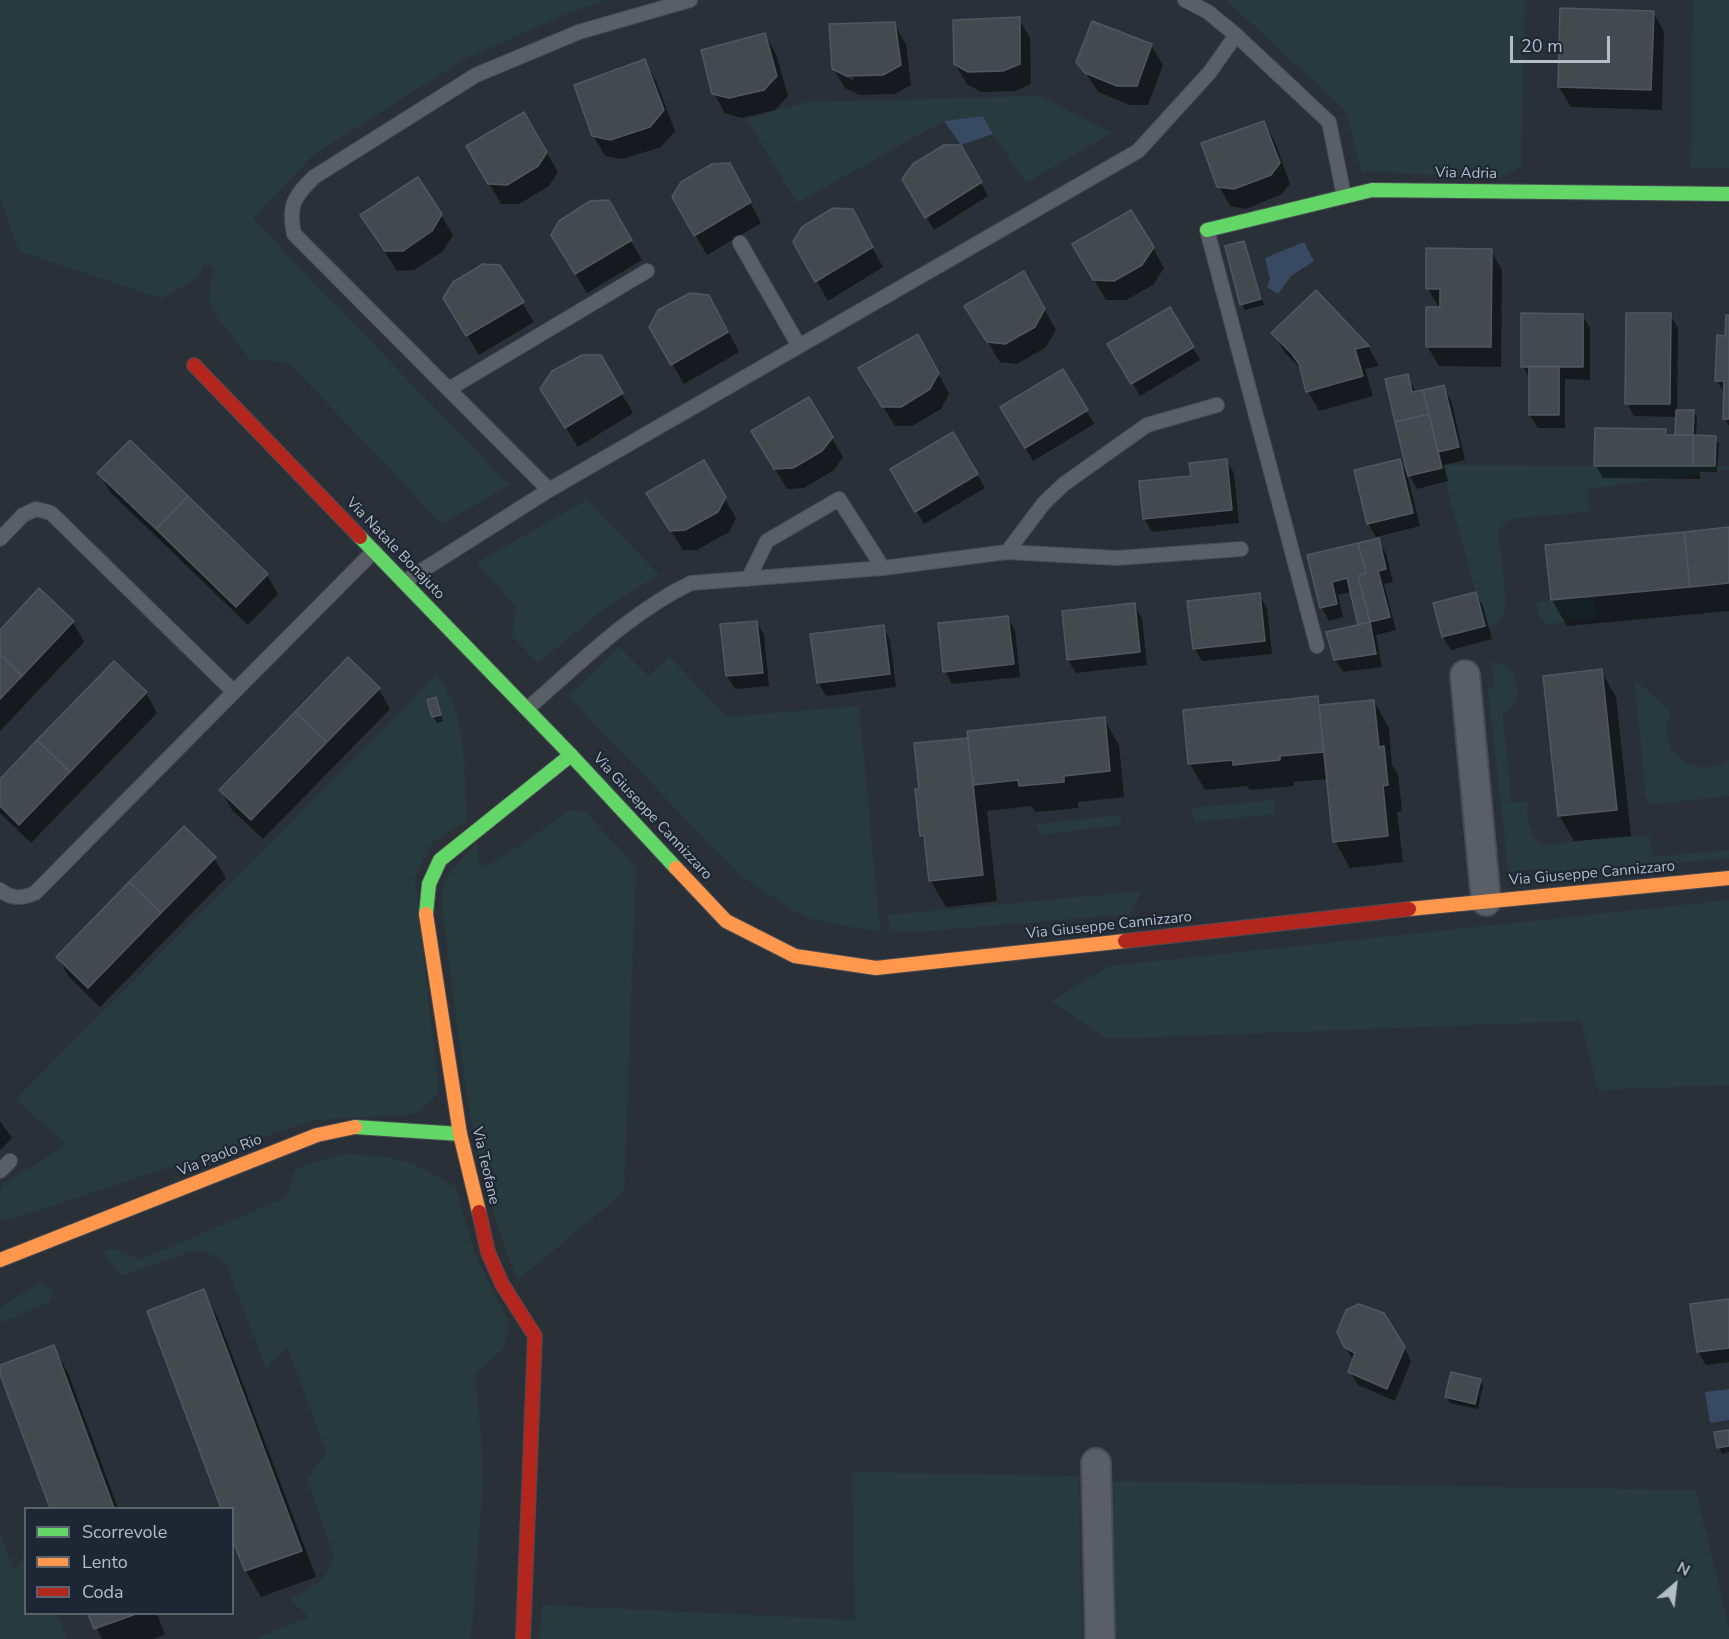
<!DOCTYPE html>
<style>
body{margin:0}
#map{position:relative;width:1729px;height:1639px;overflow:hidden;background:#2a3038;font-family:"Nunito Sans",sans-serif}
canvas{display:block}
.legend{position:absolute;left:24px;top:1507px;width:210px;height:108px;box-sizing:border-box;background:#1d2633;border:2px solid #59626f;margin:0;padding:8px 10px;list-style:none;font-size:18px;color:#b4bcc9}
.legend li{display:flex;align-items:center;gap:12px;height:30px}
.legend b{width:30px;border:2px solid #59626f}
.north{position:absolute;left:1645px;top:1555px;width:60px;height:60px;-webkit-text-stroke:4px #1d2633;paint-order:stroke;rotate:28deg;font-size:16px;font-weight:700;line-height:24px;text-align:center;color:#b4bcc9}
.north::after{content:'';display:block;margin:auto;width:21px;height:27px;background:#b4bcc9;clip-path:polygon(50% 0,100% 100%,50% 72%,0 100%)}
.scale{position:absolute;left:1510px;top:36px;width:100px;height:27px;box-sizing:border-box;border:3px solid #b4bcc9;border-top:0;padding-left:8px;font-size:18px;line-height:21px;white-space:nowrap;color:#b4bcc9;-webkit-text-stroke:4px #1d2633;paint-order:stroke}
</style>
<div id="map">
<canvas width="1729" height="1639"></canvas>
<ul class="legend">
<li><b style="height:8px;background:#63d668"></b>Scorrevole</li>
<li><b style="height:8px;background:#ff974d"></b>Lento</li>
<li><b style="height:8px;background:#b3261e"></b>Coda</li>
</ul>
<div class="north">N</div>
<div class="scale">20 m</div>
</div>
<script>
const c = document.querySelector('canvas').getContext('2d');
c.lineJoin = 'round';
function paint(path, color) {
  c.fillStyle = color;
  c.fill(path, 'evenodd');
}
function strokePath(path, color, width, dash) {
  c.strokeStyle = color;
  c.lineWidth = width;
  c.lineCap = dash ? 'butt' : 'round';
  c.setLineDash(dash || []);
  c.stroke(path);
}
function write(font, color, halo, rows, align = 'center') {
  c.font = font + ' "Nunito Sans",sans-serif';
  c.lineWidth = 4.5;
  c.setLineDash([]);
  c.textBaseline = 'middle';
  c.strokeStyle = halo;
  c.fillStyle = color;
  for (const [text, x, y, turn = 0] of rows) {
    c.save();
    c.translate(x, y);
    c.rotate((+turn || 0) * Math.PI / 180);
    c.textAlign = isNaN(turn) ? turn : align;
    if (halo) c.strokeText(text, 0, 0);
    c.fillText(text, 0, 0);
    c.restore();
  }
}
const green = new Path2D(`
 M0,0h607l-41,14 -103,46 -151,96 -59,63 256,266 -67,39 -154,-162 -38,-2 -37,-48 -4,-13 4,-32 -9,-2 -7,13 -35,21 -143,-48 -19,-53z
 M1226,0h299l-4,167 -23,12 -137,-8 -15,-60z
 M1693,0h36v169l-38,-1z
 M1040,96l72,37 -86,50 -33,-49 -10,-18 -39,5 -147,82 -50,-84 60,-17z
 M1441,465l288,1v4l-141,19 1,23 -71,6 -11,3 -9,10c2,18 11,69 6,84 -4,9 -10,11 -19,11z
 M587,500l72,75 -51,31 -70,57 -26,-27 4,-30 -40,-43z
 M1595,596l2,23 -49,5c-9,-4 -10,-13 -12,-22z
 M619,647l29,29 22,-19 57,60 132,-11 21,224 -19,-1 -50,-10 -17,-8 -56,-37 -170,-178z
 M1491,662c24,3 27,17 26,39l-14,13 8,89 16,-1c2,17 0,33 15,43l107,-10 4,22 76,-7v8l-190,19 -1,-8 -30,3 -20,-184 7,-1z
 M436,675c34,41 27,95 31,145l-34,22 -18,35 24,215 -18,19 -14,4 -92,5 -310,101 -5,-1v-29l3,-7 63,-39 -50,-46z
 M1634,679l37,32c-17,39 22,71 58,49v36l-74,8 -6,-2 -3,-4z
 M1274,800l1,14 -81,8 -2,-14z
 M569,810l17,2 50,56 -12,324 -106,88c-50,-114 -58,-243 -75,-366v-28l7,-14 27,-30 1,19 6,7 43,-27z
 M1120,815l1,10 -82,10 -2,-11z
 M1142,891l-12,23 -214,18 -26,-1 -2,-16z
 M1729,900v185l-131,5 -17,-69 -474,18 -56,-38 58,-35z
 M344,1154l39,2 29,7 43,22 20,70 29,56 5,16 -6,22 -28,25 6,56 2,55 -12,154h-217l55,-22 -19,-18c23,-12 36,-17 44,-43l-27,-76 19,-28 -39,-106 -21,22 -40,-104c-10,-10 -20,-12 -33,-13l-72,25 -19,-25 9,-3 29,12 147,-63 8,-27 9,-5z
 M39,1283l13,6v7l-3,6 -49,21v-15z
 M852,1472l227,4 3,163h-543l3,-34 313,15z
 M1114,1481l582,9 33,138v11h-616l-5,-148z
 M0,1533l14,37 11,-15 1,59h31l10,25h-67z`);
const water = new Path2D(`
 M983,116l10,18 -32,11 -17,-24z
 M1304,242l10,19 -23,15 -13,18 -11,-7 3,-8 -5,-21z
 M1729,1389v31l-19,3 -5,-31z`);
const shadow = new Path2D(`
 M1653,12l11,20 -2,78 -91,-3 -12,-20z
 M1019,19l11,19 1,46 -16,7 -34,1 -14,-8 -12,-20z
 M894,24l12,20 5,41 -16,9 -36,1 -14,-7 -12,-20zM841,72l13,6 -1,2 -12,-5z
 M764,34l12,20 12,42 -13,14 -34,8 -16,-5 -11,-20z
 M1151,45l12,20 -15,40h-18l-32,-13 -20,-31z
 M645,61l11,20 19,50 -14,16 -39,12 -17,-3 -12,-21z
 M524,114l34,58 -9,14 -30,18h-18l-33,-58z
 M1264,122l11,20 15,42 -8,10 -36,15 -16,-3 -11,-20z
 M960,146l28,50 -54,34 -30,-51z
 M741,185l20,38 -54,32 -34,-58z
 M608,202l34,58 -55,33 -23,-38z
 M441,215l12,20 -10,16 -29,19 -17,1 -35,-55z
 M863,231l20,36 -55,34 -33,-59z
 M1243,242l21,63 -19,5 -3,-6z
 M1074,245l79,3 11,20 -11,17 -27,15h-20z
 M1491,251l11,19 -1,97 -62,-1 -12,-20 12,-38 -11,-19z
 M499,266l35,56 -55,33 -34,-57z
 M1024,273l32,57 -10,17 -29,17 -17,-2 -22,-36z
 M1316,292l52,54 11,20 -14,3 8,27 -54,15 -11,-20 -6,-21 -17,-17 -12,-20z
 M1170,309l30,51 -60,36 -31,-52z
 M1582,315l8,13v52l-25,-1v49h-27l-8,-13v-35l-7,-14z
 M1670,315l8,13 -1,83h16l4,6 -1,20 19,1 4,6 -2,28h-17v7l-97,-1 -7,-13 69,-34 4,6h8v-20l-43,-1 -7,-13z
 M720,316l19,36 -55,32 -33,-57z
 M1729,317v109l-4,-7v-24l-8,-15z
 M929,356l20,38 -8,15 -29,17h-17l-35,-58z
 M600,357l33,56 -55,34 -24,-38z
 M1063,371l31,53 -61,37 -31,-54z
 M1407,375l9,18 27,-6 8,13 14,60 -21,5 4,16 -31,8 -7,-13 -23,-96z
 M809,399l34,58 -9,13 -30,18 -17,1 -34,-57z
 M953,434l32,54 -61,36 -32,-54z
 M1226,460l8,13 5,50 -87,9 -8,-14 49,-41z
 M1399,461l8,13 13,52 -44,11 -8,-14z
 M703,462l33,56 -7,14 -32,18h-14l-23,-37z
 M99,473l168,102 11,19 -30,31 -137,-132z
 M1729,529v82l-162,15 -15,-26z
 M1378,540l8,13 7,29 -9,2 12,46 -20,5 6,32 -39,5 -8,-13 25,-33 -8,-34 -14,3 5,22 -14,4 -7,-13 -14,-52z
 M39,590l34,32 11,20 -84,89v-99z
 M1475,593l8,13 9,33 -41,11 -8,-13 -8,-33z
 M1259,595l8,13 5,46 -70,7 -8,-13z
 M1134,605l8,13 5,47 -71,8 -8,-13 -5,-47z
 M1008,618l7,13 5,46 -68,7 -7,-13z
 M757,622l7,13 5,51 -34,3 -8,-13 -5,-50z
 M883,626l7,14 6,47 -70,9 -8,-14z
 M114,663l32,30 11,20 -126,130 -31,-30v-32z
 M1601,671l15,26 15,139 -57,5 -15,-26z
 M379,689l11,20 -127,130 -31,-29 -11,-20z
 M1317,698l5,8 52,-5 15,27 3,37 6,9 4,37 -5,1 6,50 -53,6 -15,-27 -7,-62 -34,3v4l-44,4 -3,-4 -42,4 -15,-26z
 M436,699l7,22 -6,2 -4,-7z
 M1104,719l15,26 5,52 -46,5v6l-21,2 -22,2 -3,-6 -45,5 10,90 -51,6 -16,-27 -3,-35 -6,-9v-46l49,-51z
 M214,858l12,20 -126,129 -31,-30 -11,-20z
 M0,1121l12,17 -12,12z
 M203,1291l15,27 98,259 -55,20 -15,-26 -14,-37v-26h-9l-74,-197z
 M1729,1301v61l-23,3 -8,-13 -6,-46z
 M53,1346l15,27 50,135h-67l-51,-142z
 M1345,1347h59l7,14 -16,40 -37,-16 -8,-13 4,-11z
 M1480,1380l3,6 -5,23 -28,-6 -3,-6z
 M1729,1431v21l-7,2 -3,-6z
 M90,1614h67l8,21 -12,4h-51z`);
const building = new Path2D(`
 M1560,8l94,3 -3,79 -93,-3z
 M1020,17v47l-17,7 -35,1 -14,-8 -1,-44z
 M1092,21l60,23 -15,42h-20l-32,-13 -9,-11z
 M895,22l6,43 -18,10 -36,1 -15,-7 -3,-45z
 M765,33l12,43 -13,14 -35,8 -17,-4 -11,-44z
 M645,59l19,51 -14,17 -40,13 -18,-4 -18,-51z
 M524,112l23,40 -9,14 -31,19 -19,-1 -22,-38z
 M1264,121l16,42 -9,12 -37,14 -17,-2 -16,-44z
 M944,145h17l21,37 -57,36 -23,-39 11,-15z
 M730,163l21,39 -57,34 -22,-39 9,-15 31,-18z
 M418,177l24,37 -10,17 -29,20h-18l-25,-36z
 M609,200l23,40 -57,34 -24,-39 8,-14 31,-20z
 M833,208l20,1 20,38 -58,35 -22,-40 9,-15z
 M1131,210l23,37 -12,18 -28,16 -21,-1 -21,-36z
 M1244,241l17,58 -21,6 -15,-59z
 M1426,248l66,1 -1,98h-65v-40h14v-18h-14z
 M483,264l17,1 24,37 -58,34 -23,-38 10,-16z
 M1024,271l21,38 -10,18 -30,17 -18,-2 -23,-36z
 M1316,290l53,56 -14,3 8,27 -57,16 -7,-28 -7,-10 -21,-21z
 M690,293l19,2 19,37 -57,33 -22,-38 9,-17z
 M1170,307l24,40 -63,37 -24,-40z
 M1521,313l62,1v53h-62z
 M1626,313h45l-1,91h-45z
 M1726,315h3v104h-6l1,-38h-9l2,-46 8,1z
 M918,334l21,39 -9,16 -29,18h-19l-24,-39z
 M582,355h19l22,38 -58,35 -25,-39 12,-18z
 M1529,366h30v49h-30z
 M1063,369l25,41 -63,38 -25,-41z
 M1408,374l4,18 11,-2 6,24 -34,8 -10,-43z
 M1444,385l15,62 -21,5 -15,-62z
 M809,397l24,40 -11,14 -29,17 -19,1 -23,-38z
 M1676,410h18l-1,25h-18z
 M1429,414l13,54 -34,8 -13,-54z
 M1595,428l71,1v6h27v31h-99z
 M953,432l25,42 -63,38 -25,-43z
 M1693,435l23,1 -1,30h-22z
 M130,440l58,56 -32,33 -59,-56z
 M1227,459l5,51 -89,9 -4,-38 52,-5 -2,-13z
 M1400,459l13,54 -46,11 -13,-54z
 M704,460l22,37 -8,15 -33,18 -15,1 -24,-38z
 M188,496l80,78 -32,33 -80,-78z
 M1729,527v56l-39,4 -6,-55z
 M1684,532l6,55 -139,13 -6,-55z
 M1379,538l7,31 -8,2 12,46 -20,5 -12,-46 8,-3 -8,-30z
 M1358,543l8,30 -8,3 12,46 -12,3 -11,-47 -15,4 5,22 -17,4 -13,-53z
 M39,588l35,33 -52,55 -22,-22v-24z
 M1476,592l9,34 -43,11 -9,-34z
 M1260,593l5,48 -72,8 -6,-48z
 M1135,603l5,49 -73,8 -5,-49z
 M1008,616l6,48 -71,8 -5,-49z
 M757,621l6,52 -37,3 -6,-52z
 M1370,622l6,32 -42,6 -8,-28z
 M884,625l6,49 -73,9 -7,-49z
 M0,654l22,22 -22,23z
 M348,657l32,31 -53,54 -32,-30z
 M114,661l33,31 -77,80 -33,-32z
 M1602,669l15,141 -59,6 -15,-140z
 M1318,696l6,56 -44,4v4l-47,5v-5l-45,4 -5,-54z
 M436,697l5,18 -9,2 -5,-17z
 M1374,700l5,47 5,-1 4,39 -5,1 5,50 -55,6 -14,-137z
 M295,712l32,30 -76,78 -32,-30z
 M1105,717l5,54 -46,5v6l-23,2 -22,2 -1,-6 -45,5 -6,-54z
 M968,738l15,137 -54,6 -5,-45h-4l-5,-47h4l-5,-46z
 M37,740l33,32 -51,53 -19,-19v-27z
 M184,826l32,31 -55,56 -32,-31z
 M129,882l32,31 -73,75 -32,-31z
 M204,1289l98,262 -57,20 -13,-32v-31h-11l-74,-197z
 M1729,1299v49l-32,4 -7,-48z
 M1359,1304l25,9 21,34 -18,42 -39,-17 7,-19 -11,-6 -7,-15 9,-22z
 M54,1345l24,65 36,98h-64l-50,-134v-9z
 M1451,1372l30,7 -6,25 -30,-7z
 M1729,1430v16l-12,2 -3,-16z
 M88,1614h48l-42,15z`);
const lane = new Path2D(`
 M690,0l-111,32 -103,43 -162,102c-20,20 -26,28 -20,57l255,256 589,-339 72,-79 26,-37
 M1185,0l23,12 28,23 93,87 15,74
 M1207,230l110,416
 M740,243l59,103
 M449,389l198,-118
 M0,539l23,-24 13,-6 15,4 183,179 -199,201c-13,6 -24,6 -35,-3
 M1007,552l37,-49 20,-19 83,-59 70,-20
 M748,579l19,-38 72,-42 44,69
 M404,582l145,-92
 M234,692l140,-141
 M527,709c52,-45 102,-96 164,-126l192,-15 124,-16 110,6 124,-9
 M0,1171l10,-10`);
const street = new Path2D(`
 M1465,675l21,226
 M1096,1463l4,176`);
const fast = new Path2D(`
 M1207,230l165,-40 357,4
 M360,537l211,218 105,113
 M426,914l3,-30 11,-24 131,-105
 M355,1127l105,7`);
const slow = new Path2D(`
 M676,868l50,53 69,35 81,12 249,-27
 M1409,909l320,-31
 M426,914l34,220 19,78
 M0,1260l317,-125 38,-8`);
const jam = new Path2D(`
 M194,365l166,172
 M1125,941l284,-32
 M479,1212l9,40 14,32 33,52 -12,303`);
const streetNames = [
 ["Via Adria",1466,174,1],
 ["Via Natale Bonajuto",395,549,46],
 ["Via Giuseppe Cannizzaro",652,817,47],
 ["Via Giuseppe Cannizzaro",1592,874,-5],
 ["Via Giuseppe Cannizzaro",1109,926,-6],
 ["Via Paolo Rio",220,1156,-22],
 ["Via Teofane",485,1166,77]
];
paint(green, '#273a3e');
paint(water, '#384963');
paint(shadow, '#0007');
paint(building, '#444950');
strokePath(building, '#52575f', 1.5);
strokePath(lane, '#484c53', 16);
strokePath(street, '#484c53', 32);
strokePath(fast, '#484c53', 16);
strokePath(slow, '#484c53', 16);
strokePath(jam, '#484c53', 16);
strokePath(lane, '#5a5e66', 14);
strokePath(street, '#5a5e66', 28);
strokePath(fast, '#63d668', 14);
strokePath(slow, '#ff974d', 14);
strokePath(jam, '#b3261e', 14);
write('15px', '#b4bcc9', '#1d2633', streetNames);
</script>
